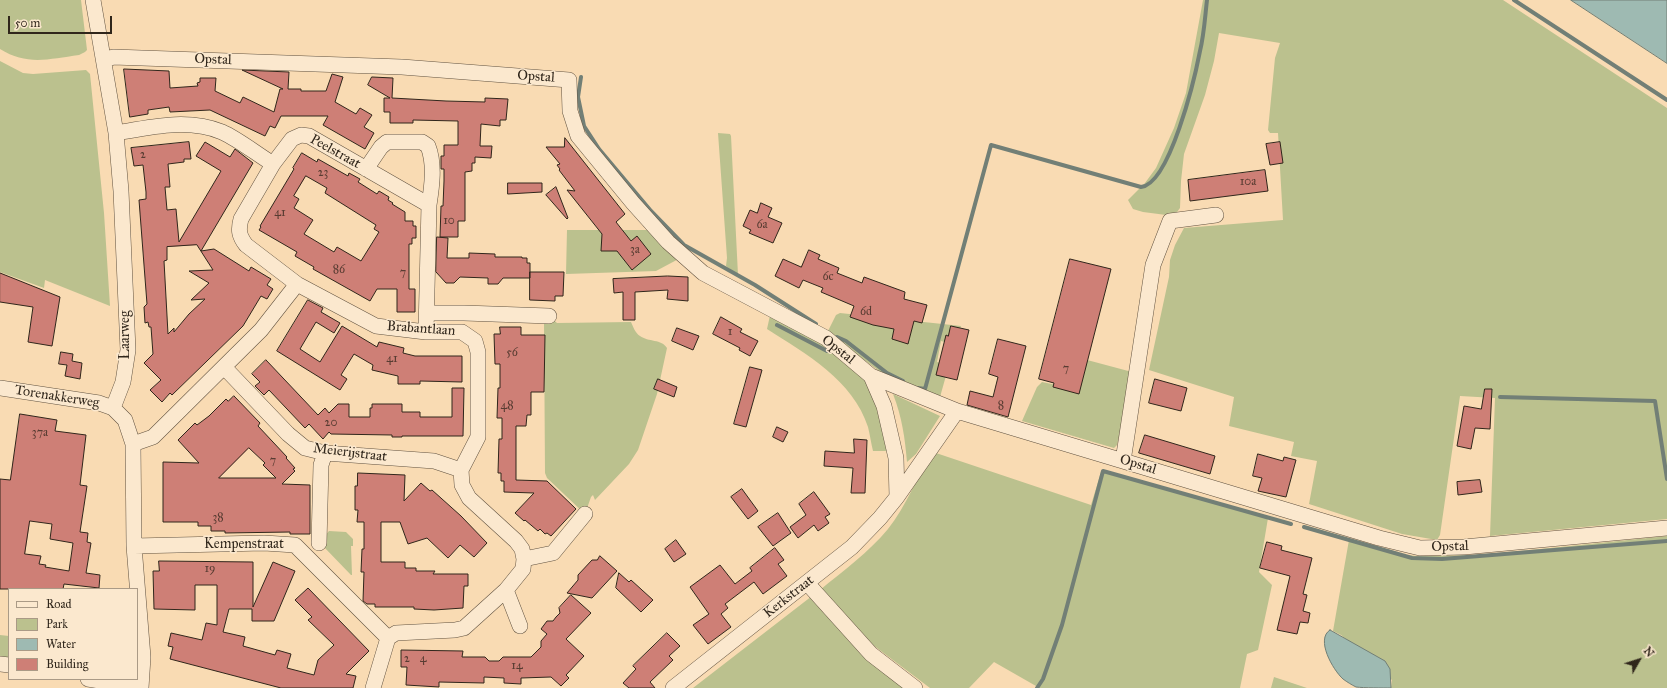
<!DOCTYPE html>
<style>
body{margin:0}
#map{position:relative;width:1667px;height:688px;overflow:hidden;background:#f9dbb3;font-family:"IM FELL Great Primer",serif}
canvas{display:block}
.legend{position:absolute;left:8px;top:588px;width:130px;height:92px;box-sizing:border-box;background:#fbe8ce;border:1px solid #aa9a86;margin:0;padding:5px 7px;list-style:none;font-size:12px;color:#30261b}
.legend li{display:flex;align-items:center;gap:8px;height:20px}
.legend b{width:20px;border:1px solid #aa9a86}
.north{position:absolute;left:1619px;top:640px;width:40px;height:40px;-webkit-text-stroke:3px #fbe8ce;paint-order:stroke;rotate:51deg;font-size:11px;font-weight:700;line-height:16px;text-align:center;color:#30261b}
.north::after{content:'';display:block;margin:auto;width:14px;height:18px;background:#30261b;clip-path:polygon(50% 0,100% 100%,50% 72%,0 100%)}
.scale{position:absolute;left:8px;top:16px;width:104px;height:18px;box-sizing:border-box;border:2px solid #30261b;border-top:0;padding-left:5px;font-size:12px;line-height:14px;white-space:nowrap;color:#30261b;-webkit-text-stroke:3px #fbe8ce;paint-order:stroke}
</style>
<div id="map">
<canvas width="1667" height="688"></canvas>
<ul class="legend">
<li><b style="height:5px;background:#fbe8ce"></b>Road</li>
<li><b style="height:11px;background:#bbc18e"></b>Park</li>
<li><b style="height:11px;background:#9ebab2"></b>Water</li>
<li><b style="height:11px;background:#ce7f76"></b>Building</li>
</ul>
<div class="north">N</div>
<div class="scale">50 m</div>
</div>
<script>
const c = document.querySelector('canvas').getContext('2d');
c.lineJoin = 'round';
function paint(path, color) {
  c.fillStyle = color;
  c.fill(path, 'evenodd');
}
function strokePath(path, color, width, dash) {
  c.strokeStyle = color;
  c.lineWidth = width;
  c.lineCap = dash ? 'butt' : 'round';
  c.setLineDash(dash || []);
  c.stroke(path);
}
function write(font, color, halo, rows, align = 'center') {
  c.font = font + ' "IM FELL Great Primer",serif';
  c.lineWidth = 3;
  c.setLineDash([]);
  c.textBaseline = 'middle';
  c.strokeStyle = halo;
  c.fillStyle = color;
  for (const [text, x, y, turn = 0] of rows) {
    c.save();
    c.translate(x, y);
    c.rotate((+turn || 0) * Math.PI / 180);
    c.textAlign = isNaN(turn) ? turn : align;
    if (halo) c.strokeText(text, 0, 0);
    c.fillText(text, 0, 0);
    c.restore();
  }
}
const green = new Path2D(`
 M0,0h81l6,50 -2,2 -6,3c-30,4 -52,11 -79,-6z
 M1203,0h300l164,108v411l-177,17 5,-138 -35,-2 -20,139 -3,5 -35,-6 -93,-30 8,-43 -26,-5 3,-14 -65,-16 5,-29 -85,-27 20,-93 1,-17 5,-15 9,-17 99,-8 -5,-87h-8l-2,-3 7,-72 5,-15 -61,-10 -5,28 -9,34 -21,59 -3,27 -1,27 -6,8 -31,-4 -10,-3 -5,-9 17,-17 11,-15 18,-40 12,-35z
 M0,61l23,12 10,1 53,-4 4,4 14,139 6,93 -65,-26 -1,8 -44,-16z
 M718,133l12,1 1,2 7,139 -12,-9 1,-8z
 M567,230h91l28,25 -30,16 -90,3z
 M771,311c34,22 81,45 103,81 6,8 12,46 15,59h-16c-2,-8 -3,-16 -5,-24 -15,-47 -62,-73 -101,-98z
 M840,313l121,13 -6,19 -14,-4 -4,21 12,3 -9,32 -54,-21 -59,-43 9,-18z
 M549,316l8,7 74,-1c2,4 4,11 9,14 8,6 22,3 27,12l-10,46 -19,56 -9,14 -34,36 -2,-5 -2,2 -6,17 -38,-36 -2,-5 -1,-150z
 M1076,357l56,15 -13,65 -2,8 -3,3 -92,-27 15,-34 5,-5 24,5z
 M893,394l47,22 -24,38 -9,8c-2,-24 -5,-45 -14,-68z
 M933,452l158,53 10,-33 167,46 -9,54 13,13 -14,65 -11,4 -7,34h-204v-2l-42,-24 -25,26h-39l-65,-49 -45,-49c23,-19 49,-38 68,-61 18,-22 29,-53 45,-77z
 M329,531l17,1 7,7v7h-2l1,29h-1l-28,-29v-8z
 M1667,536v152h-276l1,-8 -51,-45 -8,-4 16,-91 55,15 13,1 65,-1z
 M812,596l22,28 37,34 39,30h-217z
 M0,635l9,1v22l-9,-1z
 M1274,677l33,11h-36z`);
const water = new Path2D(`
 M1571,0h96v63z
 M1330,630l55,31 5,8 1,19c-8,0 -27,0 -35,-1 -4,-2 -9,-5 -13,-8 -10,-9 -28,-40 -13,-49z`);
const stream = new Path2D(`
 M1514,0l153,100
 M581,77l-3,20 6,29 15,23 52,62 33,34 71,40 61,39
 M777,325l50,26 10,-14 9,4 41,32 16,8
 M918,388l7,1 66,-244 150,42c29,-3 54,-110 59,-136 4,-16 5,-34 7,-51
 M1500,397l155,4 12,78
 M1304,527l108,31 30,1 225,-18
 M1037,688l6,-9 19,-54 41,-154 188,53`);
const building = new Path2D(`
 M124,69l45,2 1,17 28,-2 -1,-3 3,-1v-4h16l-1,13 25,12 3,-6 31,15 6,-23h3l-41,-19 47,2 -1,17h13v2h25l6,-17 11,3 -8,25 21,12 4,-6 12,7 -8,12 10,6 -9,16 -42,-24 5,-9h-47l-6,12 -5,-2 -5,10 -55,-26 -40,2 -1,-5 -21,3v4l-18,3z
 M372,77l21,1 -1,20 54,3 39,1v-4l23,1 -2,21h-6v6l-19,-2 -1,22h12l-1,12 -16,-1v6h-3v8l-7,1v49h-7v16h-18l1,-31h2l1,-25v-12h-3v-13h3v-11h14v-24l-45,-1v3h-23v-11h-6v-14h6l-22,-13z
 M565,138l60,76 -9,8 15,19 6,-5 14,18 -19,16 -15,-19h-16l1,-17 -35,-44 8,1 -16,-21 1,-1 -3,-4 3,-1 -14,-17h18z
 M189,142l2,17h-7v3l-16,2 2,23h-5l2,23 9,-1 3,33 42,-71 -25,-15 9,-14 25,15 5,-8 18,14 -52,88 13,-2 35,22 2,-4 20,12 -4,6 6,4 -6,10 -6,-3 -18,30 -71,69 -2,-2 -8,9 -12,-12 11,-10 -17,-17 9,-9 -2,-27h-2l-1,-5 -3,1 -1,-16 3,-3 -8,-104 7,-1v-7l-3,-27 -9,1 -3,-18zM197,245l16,25 -24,1 20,12 -18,17 14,-1 -16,15 -15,18v-4l-6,6 -4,-73 3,-1v-13z
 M1280,142l3,21 -13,2 -4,-21z
 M302,153l15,9 1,-3 30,17 1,-3 11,6 -2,3 19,12 2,-3 10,6 -1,3 5,3 -1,1 13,8v9h8v5h3v12h-4v6h-3v45h6v23h-18v-23h-20l-7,12 -57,-32 1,-2 -19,-11 2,-4 -38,-22 2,-3 -1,-1 34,-57 -1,-1zM306,176l21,12 -2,5 51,32 -2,4 5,3 -18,29 -24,-14 -3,5 -30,-18 9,-14 -19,-12 5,-9 -5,-3z
 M1265,170l3,21 -78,10 -2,-21z
 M508,183h34v9l-34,2z
 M556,187l12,31 -1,1 -21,-24z
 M761,203l11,5 -4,9 14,6 -9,20 -24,-10 2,-3 -8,-4 7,-16 7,3z
 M437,237l11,1 -1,20h22v-5l26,1v3h27v1h5v5h3v15h-27l-5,6h-10v-6l-28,-1 -6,6h-8l-10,-11z
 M809,250l11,5 -2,4 21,9 -2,5 25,10 2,-6 41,15 -1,7 23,6 -5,18 -8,-2 -6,23 -16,-5 2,-10 -21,-4 -23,-8 4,-11 -33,-14 2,-4 -20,-8 -4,8 -24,-12 8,-17 18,8z
 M1070,259l41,10 -32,125 -26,-7 1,-4 -15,-4z
 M530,272h34l-1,24h-8v5l-25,-1z
 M0,273l60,24 -8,49 -24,-4 5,-35 -33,-5z
 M668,276l20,1v24l-21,-2 1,-9 -33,2v28h-12v-28l-9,1 -1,-14z
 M308,300l15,8 -2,4 19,11 -6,10 -18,-11 -16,27 20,13 22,-36 35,21 2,-5 25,6 -1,5 12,3h47v26l-42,-1v3h-22v-8l-26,-6 1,-5 -19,-11 -13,21 6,4 -7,11 -63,-39z
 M721,317l21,12 -2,3 18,9 -8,15 -11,-6 1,-2 -27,-14z
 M951,326l18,4 -12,50 -21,-5 10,-40 2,1z
 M500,327h21v8h24l-1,57h-13v23h-4l-1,11h-10v54l31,1 29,28 -25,27 -4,-3 -2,1 -5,-5 -2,2 -13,-11 -1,1 -9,-8 19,-20 -30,-1v-11h-3v-8h-3l1,-34h3v-21h-5l1,-30h2v-24h-5l-1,-30h6z
 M677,328l22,8 -6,14 -21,-9z
 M998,339l28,7 -18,71 -41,-12 3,-14 23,6 5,-20 -9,-3z
 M61,352l12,2 -1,7 10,2 -2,16 -15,-3 2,-11 -8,-1z
 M266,360l52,55 7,-7 4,5 9,-9h11v13h21v-9h2v-4h30v8h18v5h32v-29h12l-1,48h-61v1h-10v-2l-61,-1 -2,-2 -6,7 -14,-15 -4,4 -36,-38 -5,5 -9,-9 5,-4 -8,-8z
 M750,367l12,3 -16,57 -12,-3z
 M658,379l19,8 -3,10 -20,-8z
 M1155,379l32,9 -6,23 -32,-8z
 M1485,389h7l-2,40 -15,-1 -4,21 -14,-3 7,-40 17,3z
 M234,396l26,27 -2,3 29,31 -1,1 9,10 -2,1 2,2 -13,13 28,1v49h-20v-2l-65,1v-2h-14v-5h-13v-4h-35v-60l36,1 -21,-23 17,-17 2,2 12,-9 17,-17 2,2zM249,448l16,15 -2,2 13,13h-57z
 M20,414l37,6 -2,11 31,4 -6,50 7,1 -7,46 8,1 -1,9 4,1 -5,30 14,2 -1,13 -35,-4 -1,5h-63v-110l10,1zM30,521l22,3 -2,15 23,4 -4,28 -24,-4 1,-2 -7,-1 2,-8 -16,-2z
 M777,427l11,5 -5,10 -10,-5z
 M1145,435l70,21 -5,18 -71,-21z
 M854,439l13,1 -2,53h-14l2,-25 -29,-2 1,-15 29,2z
 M1258,454l25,7 1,-4 12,3 -10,37 -28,-6 4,-13 -9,-2z
 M358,473l47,2 -1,26 17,-18 9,8 2,-1 29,26 26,27 -13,14 -14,-12 -12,13 -21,-20 -19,6 -8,-22h-19v40h24v6h11v3h19l-2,3h35v12h-4l-1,22 -29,2 -20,-1v-2h-39v-3h-8l-4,-3 1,-29h-3l1,-23h2v-27h-7l1,-12h-3v-24h2z
 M1480,480l2,12 -24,3 -1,-13z
 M742,489l16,22 -10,8 -17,-22z
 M814,492l16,22 -5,3 4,6 -11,8 -4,-6 -16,13 -8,-11 16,-12 -7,-11z
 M778,513l13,20 -18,13 -15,-19z
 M676,540l10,14 -12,8 -9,-13z
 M1267,542l15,4 -1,4 31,8 -9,36 4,1 -4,16 7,2 -2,10 -8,-1 -3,12 -20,-4 13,-54 -30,-8z
 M775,548l9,12 -6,4 9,12 -24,18 -9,-12 -29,22 3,4 -7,6 10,13 -23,17 -15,-19 16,-11 -19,-27 30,-22 15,19 17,-13 -2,-3z
 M600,556l17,15 -25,27 -25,-5 11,-13v-5l14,-15h5z
 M159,561l94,1v45l20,-45 22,9 -21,50h-22v-12h-23l-6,23 22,5 -2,9 32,9 2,-5 14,4 -4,14 27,7 4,-15 16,-15 -26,-25 4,-3 -17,-17 13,-12 61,63 -23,23 10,2 -3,12h-72l-111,-29 3,-12 -5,-1 3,-13 31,7 4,-17 11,2v-40h-22v25l-41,-1 -1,-38h6z
 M619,573l10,9 2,-2 22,20 -12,12 -25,-24z
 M571,595l20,18 -25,26 18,17 -18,19 3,3 -8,8 -10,-9 -30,1v6l-17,-1v-5l-20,-1v6l-45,-1v5l-33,-2 1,-18h-6v-17l62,1 -1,6h23l4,4h10l4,-4h28l10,-10v-6l6,-7 -6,-5 6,-8h6l3,-4 4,-4 -1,-5z
 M667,633l13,13 -11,10 4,4 -23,22 5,6h-26l-6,-5 13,-14 -3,-3z`);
const minor = new Path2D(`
 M93,0l23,133 5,58 7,159 -5,32 -10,26 12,12 8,24 1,102 9,111 -2,31
 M104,61l9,-4 289,10 167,13 1,31 8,25 55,67 35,39 35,31 123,65 45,38 86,35 422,127 41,10 44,-1 203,-19
 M116,133c35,-6 72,-15 106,-1 16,7 36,23 51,32
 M366,169l15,-22 6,-5h35l6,4c7,18 4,40 1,59
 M297,284l-51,-39c-7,-9 -8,-15 -5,-26l32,-55 19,-25 9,-4 8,1 120,69 -3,127
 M427,313h37l85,3
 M224,367l64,67 17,14 20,5 109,8 27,9
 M871,376l13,30 12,52 1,39
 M0,388l99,15 14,5
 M133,444l20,-7 108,-107 36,-46 79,42 50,6h36l13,9 3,11v85l-17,33 1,15 7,13 47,43 6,8 2,10 -1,10 -17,21 -42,38 -9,2 -59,3 -8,5 -15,50
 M1123,461l30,-196 17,-44 46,-6
 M319,543l2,-78 4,-12
 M134,546l130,-3 31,2 93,93
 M524,559l29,-6 32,-39
 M807,583l64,71 44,34
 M506,590l14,36
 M0,664l9,1
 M88,679l52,9
 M673,688l179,-141 28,-29 17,-21 60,-86`);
const numberNames = [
 ["2",143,155],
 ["23",323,173],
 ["10a",1248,182],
 ["41",280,213],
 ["10",449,221],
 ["6a",762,225],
 ["3a",635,250],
 ["86",339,270],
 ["7",403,273],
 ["6c",828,277],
 ["6d",866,312],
 ["1",730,332],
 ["56",512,353],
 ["41",392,359],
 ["7",1066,369],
 ["48",507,406],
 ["8",1001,406],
 ["20",331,423],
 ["37a",40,433],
 ["7",273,461],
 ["38",218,518],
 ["19",210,569],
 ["2",407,659],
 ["4",423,659],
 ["14",517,666]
];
const streetNames = [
 ["Opstal",213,60,2],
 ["Opstal",536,77,4],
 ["Peelstraat",335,152,29],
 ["Brabantlaan",421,329,4],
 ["Laarweg",126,335,-90],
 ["Opstal",838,350,38],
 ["Torenakkerweg",57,397,9],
 ["Meierijstraat",350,453,7],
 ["Opstal",1138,465,17],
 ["Kempenstraat",244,545],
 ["Opstal",1450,547,-2],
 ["Kerkstraat",789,597,-38]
];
paint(green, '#bbc18e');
paint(water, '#9ebab2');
strokePath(water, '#727f76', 1);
strokePath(stream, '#727f76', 4);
paint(building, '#ce7f76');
strokePath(building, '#30261b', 1);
strokePath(minor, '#625341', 16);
strokePath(minor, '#fbe8ce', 15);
write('12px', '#583c32', null, numberNames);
write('14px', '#30261b', '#fbe8ce', streetNames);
</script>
